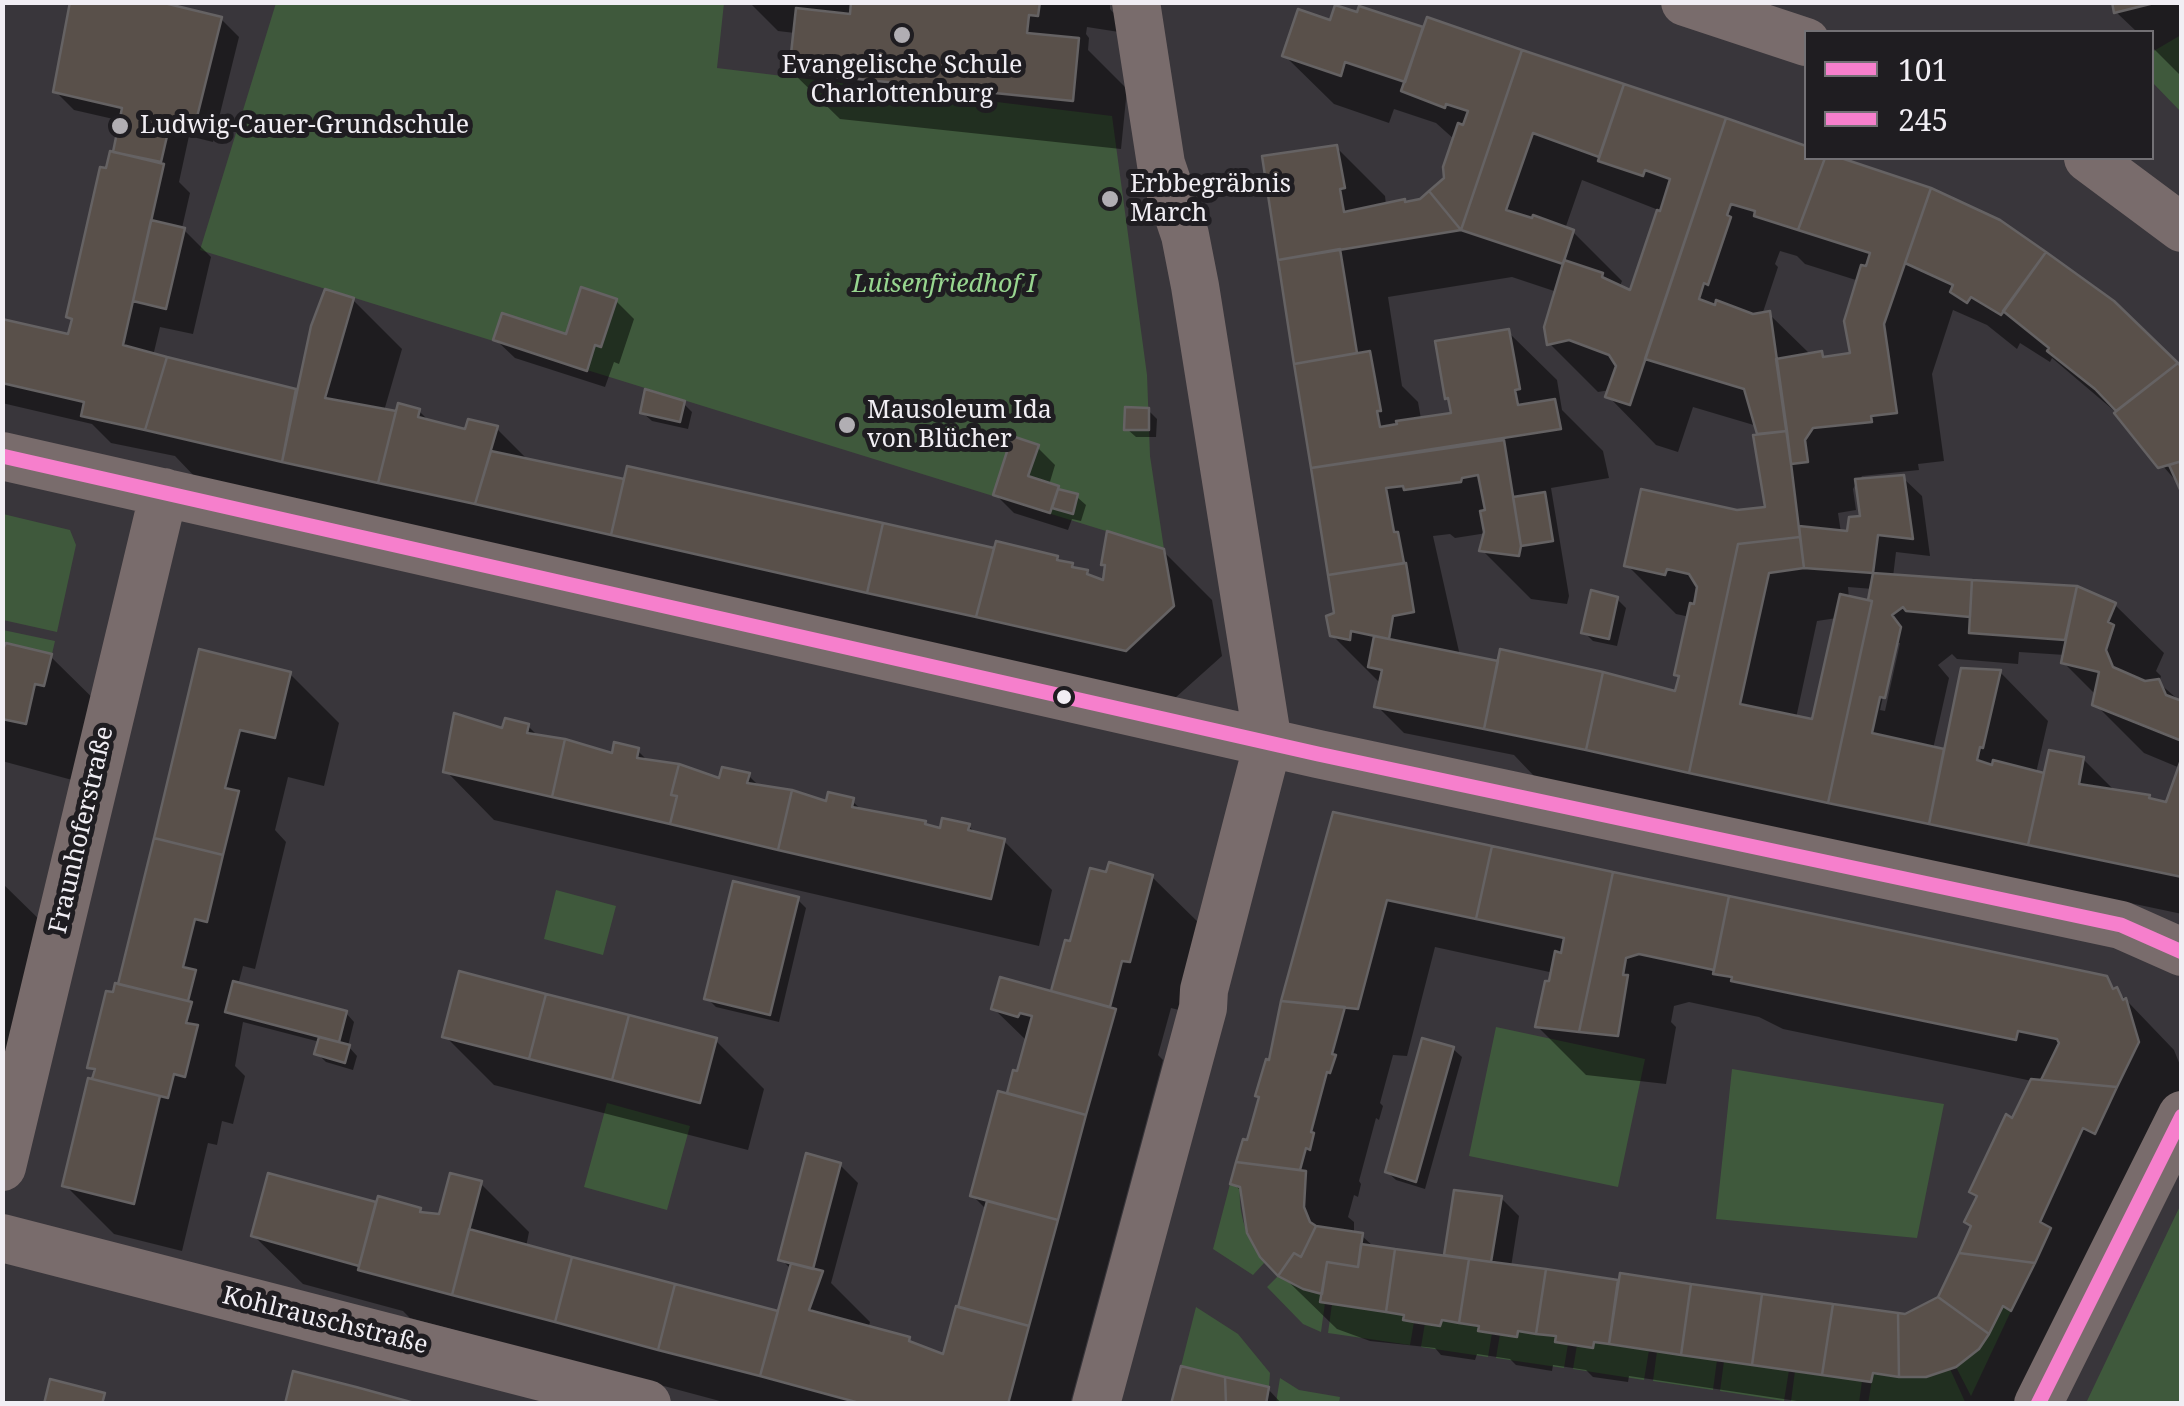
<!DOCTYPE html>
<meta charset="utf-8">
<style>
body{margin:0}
#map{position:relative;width:2184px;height:1406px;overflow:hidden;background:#39363b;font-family:"Noto Serif",serif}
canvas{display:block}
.frame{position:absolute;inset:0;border:5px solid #f1eef4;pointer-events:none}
.legend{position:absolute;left:1804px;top:30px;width:350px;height:130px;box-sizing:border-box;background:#1f1d21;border:2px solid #737175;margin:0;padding:12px 18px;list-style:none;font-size:30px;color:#f1eef4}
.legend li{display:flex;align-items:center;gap:20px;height:50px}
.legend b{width:50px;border:2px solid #737175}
</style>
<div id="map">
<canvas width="2184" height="1406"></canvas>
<div class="frame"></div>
<ul class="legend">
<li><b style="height:12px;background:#f67fcc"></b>101</li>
<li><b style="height:12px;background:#f67fcc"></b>245</li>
</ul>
</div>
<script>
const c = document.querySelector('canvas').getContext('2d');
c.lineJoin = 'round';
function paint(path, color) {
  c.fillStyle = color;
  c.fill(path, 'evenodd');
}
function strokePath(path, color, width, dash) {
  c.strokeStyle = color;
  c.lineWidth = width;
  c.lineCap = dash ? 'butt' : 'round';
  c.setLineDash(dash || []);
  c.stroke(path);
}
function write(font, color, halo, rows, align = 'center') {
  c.font = font + ' "Noto Serif",serif';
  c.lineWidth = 10;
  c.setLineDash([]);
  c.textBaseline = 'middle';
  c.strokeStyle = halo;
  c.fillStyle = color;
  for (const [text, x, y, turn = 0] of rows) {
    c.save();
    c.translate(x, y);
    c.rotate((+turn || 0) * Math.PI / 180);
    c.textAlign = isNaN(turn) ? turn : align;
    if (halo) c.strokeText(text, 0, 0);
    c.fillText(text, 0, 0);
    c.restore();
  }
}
const green = new Path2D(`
 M276,3h448l-7,65 395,48 35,259 3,81 14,93 -964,-299z
 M2181,35v77l-29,-30v-30z
 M3,514l67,16 6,15 -19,87 -54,-12z
 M3,630l52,11 -3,13 -46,-11 -3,8z
 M556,890l60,16 -13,49 -59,-16z
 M1496,1027l149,32 -27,128 -149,-31z
 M1732,1069l212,35 -27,134 -201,-19z
 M607,1103l83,23 -23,84 -83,-23z
 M1230,1184l10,3c-2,27 7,54 25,75l-12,13 -40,-26z
 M2181,1204v199h-95z
 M1278,1276l25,13 19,5 -1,8 4,1 -4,29 -18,-8 -36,-37z
 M1332,1304l72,11 -1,5 11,2 -4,23 -82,-12z
 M2003,1306l8,5 -40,85 -15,-29 23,-18z
 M1196,1307l42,27 32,39 -1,14 -88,-21z
 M1442,1320l37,6 13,7 -4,24 -67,-10 4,-24z
 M1518,1331l38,5 12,8 -4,24 -68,-10 4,-24z
 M1594,1342l55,8 -5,30 -71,-11 4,-24 16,2z
 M1657,1351l60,9 -4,30 -60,-9z
 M1724,1361l65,9 -5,31 -64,-10z
 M1950,1369l16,35h-98l5,-31 40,5z
 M1795,1371l67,10 -3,22 -68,-2z
 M1280,1378l19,12 41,7 -1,6h-63z`);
const shadow = new Path2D(`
 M749,2h361v7l10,11 -1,12 -32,-5 -1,7 3,4 -1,12 39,39 -6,60 -281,-30 -49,-48 4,-38 -17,-2z
 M2114,2h68v75l-30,-30v-15h-15l-21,-20z
 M1361,9l64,21 3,-10 378,128v10h27l97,32 183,113 69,67v118l-64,-74 -66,-56 -2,4 -30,-19 -3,6 -30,-24 -34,-15 -21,64 12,87 -26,3 1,6 -57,6 -4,6 45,-4 19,18 8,60 -34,-4 -3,25 183,11 39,17 49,48 -8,18 5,5 -2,7 23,20v211l-647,-137 -21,-22 -110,-22 -27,-27 4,-22 -49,-49 5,-20 -72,-457 71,-11 49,49 1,9 35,-3 25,-23 9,-39 -19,-17 -42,-14 -5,14 -55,-19 -49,-48 46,-33 27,-8zM1582,180l79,31 -30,82 -12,-5 3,-7 -49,-49 -8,-3zM1780,251l17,5 8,8 54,17 -6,74 -27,4 -5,-5 -10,1 -42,-41 -7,1 16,-48 -3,-3zM1512,277l45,15 -7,52 48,48 12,-2 -2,6 48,49 22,7 15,-45 64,19 11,83 -31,4 -110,52 49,49 14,3 -13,58 4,3 -4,16 -217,-38 -27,-120 17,-2 5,4 32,-5 -5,17 49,49 36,5 2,-8 -18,-108 58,-10 -6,-27 -41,-41 -5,-30 -49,-48 -61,65 7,18 -33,4 -3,-17 -16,-16 -14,-89zM1857,482l5,36 -12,16 -9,-1 -3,-20 18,-3 -3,-21zM1848,587l25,2 -4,14 -20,-4zM1837,618l-23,104 -18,-4 21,-97zM1895,643h5l-15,68 -5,-1zM2019,652l46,3 -2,7 33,33 -1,9 49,49 36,15 -12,36 -15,-2 -4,-5 -33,-5 -33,-33 -37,17 -10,-3 12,-52 -48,-49 -54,80 -13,-3 16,-71 -11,-13 14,-11 5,5 61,5z
 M221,19l18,18 -26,105 -24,-6 -10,46 11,11 -8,35 29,29 -18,77 -33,-7 -7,29 145,36 55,-92 49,49 -18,62 14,3 21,-3 12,12 36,9 3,-10 27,7 33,33 96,20 3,-13 367,82 61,7 48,25 2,-15 -4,-4 60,-13 49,49 10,56 -47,42 -979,-220 -21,-22 -64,-13 -19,-19 -90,-21v-81l68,15 4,-16 -5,-5 53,-195 -48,-11 -19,-19z
 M616,301l18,18 -15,45 -5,-2 -9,25 -90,-29 -19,-18 71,-3z
 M683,403l9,9 -4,17 -36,-8 -9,-8z
 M1148,410l9,9 -1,18h-20l-9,-8z
 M1037,447l18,18 -6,20 28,12 9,8 -5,16 -9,-2 -4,11 -54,-17 -18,-18z
 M1617,599l9,9 -9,38 -24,-5 -9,-9z
 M201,652l89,22 49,49 -15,63 -36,-9 -13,53 11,12 -31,127 -12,-3 -5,19 108,28 8,9 -6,24 9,10 -4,14 -27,-8 -9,-9 3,-11 -77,-20 -8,44 10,10 -12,48 -11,-3 -5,24 -9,-2 -26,108 -68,-17 -49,-49 31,-112 -6,-6 30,-80z
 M2,653l48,3 62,61 -25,67 -85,-23z
 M528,726l12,12 74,18 24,-5 12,12 71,18 27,-6 17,17 63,12 24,-3 12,11 61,11 4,5 13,3 27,-5 8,9 27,6 48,49 -13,56 -545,-126 -48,-49 58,-40z
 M1335,815l770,163 69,72 8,20 -3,8 3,23 -163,303h-202l-188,-28 -1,6 -35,-5 -7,-7 -33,-5 -1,6 -36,-6 -6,-6 -33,-5 -2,6 -34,-5 -6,-7 -65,-7 -33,-12 -75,-73 -19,-63 -10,-10 38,-120zM1435,947l119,26 -16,54 48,48 80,9 10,-57 -5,-5 3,-16 15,-4 70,15 24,12 249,52 -19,41 -41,69 6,7 -5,30 -33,71 -39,17 -390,-49 8,-51 -18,-18 -54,56 5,5 -77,-11 -14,-13 -7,-1v-12l-6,-5 6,-22 4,2 3,-13 -2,-3 17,-63 3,2 4,-14 -3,-3 13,-48 14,1z
 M1152,877l49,48 -22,85 -8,-2 -13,47 5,5 -93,344h-339l-321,-86 -7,-7 -100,-27 -49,-48 15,-60 109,29 42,5 5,5 16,2 40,-33 48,48 -3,15 254,67 12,-44 -11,-11 59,-94 18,18 -27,100 39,39 -2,7 40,11 7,6 30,11 42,-147 -14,-14 42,-123 4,1 9,-32 -34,-33 59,-15 14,-51 5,1z
 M2,883l45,44 -45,186z
 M797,899l9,9 -27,114 -63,-15 -9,-9z
 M445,1036l270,4 49,49 -16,61 -254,-65z
 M1453,1049l9,8 -37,132 -29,-9 -9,-8z
 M1268,1389l14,15h-109z`);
const building = new Path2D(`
 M70,2h90l62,15 -27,108 -24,-6 -10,43 -48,-10 9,-44 -69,-16z
 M851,2h189l-2,14 -9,-1 -2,18 52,5 -6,63 -284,-29 7,-64 54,6z
 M2112,2h46l-44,11z
 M1335,5l22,7 2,-6 64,21 -18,55 -60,-20 -4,14 -59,-20 16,-47 32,11z
 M1427,17l95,33 -61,180 -32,-39 15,-13 -1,-11 15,-44 5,2 5,-14 -22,-7 -1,4 -44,-17z
 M1522,50l102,34 -25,73 -66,-24 -27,77 26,8 1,-3 41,15 -11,34 -102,-34z
 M1624,84l102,34 -96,287 -25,-8 11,-31 -7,-11 -40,-15 -22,5 -3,-18 20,-67 39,13 -1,4 28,13 27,-80 3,1 10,-32 -25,-9 -2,6 -45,-15z
 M1726,118l80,28v12h19l-27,72 -44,-14 1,-5 -24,-7 -4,11 4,2 -23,68 -4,-2 -5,16 16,6 1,-5 37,14 17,-3 17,120 -30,3 -13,-45 -99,-30z
 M1337,145l8,43 -5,1 4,23 61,-13v3l15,-3 9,-8 32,39 -183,30 -16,-104z
 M110,151l54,13 -41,181 44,12 -22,73 -64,-14 3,-14 -82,-19v-64l66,15 4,-15 -6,-2 34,-150 6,1z
 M1825,158h16l90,30 -47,136 13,89 -26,3 1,6 -59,6 -8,12 3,22 -17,2 -15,-105 46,-8 1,6 27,-4 -6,-32 17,-56 5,1 4,-13 -72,-23z
 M1931,188l69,32 46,32 -45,63 -30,-18 -4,6 -17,-11 3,-7 -48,-22z
 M151,220l34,8 -19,81 -33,-8z
 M1340,249l17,104 -63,11 -16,-104z
 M2046,252l68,49 64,62 -62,48 -21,-22 -48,-38 2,-3 -46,-37z
 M581,287l36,12 -16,48 -6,-2 -8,26 -94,-31 9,-27 64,21z
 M325,289l29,9 -29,100 71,13 -18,72 -96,-21 29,-136z
 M1509,329l11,60 -5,1 3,15 37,-6 6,30 -250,39 -17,-104 76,-13 11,60h-4l3,16 17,-3 -1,-3 55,-8 -3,-15 -3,1 -10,-58z
 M167,357l129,32 -14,73 -137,-32z
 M2178,363l4,5v93l-24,7 -44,-55z
 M645,389l40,12 -5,21 -40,-9z
 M398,403l22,6 -2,8 47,12 3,-10 30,7 -23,78 -97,-21z
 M1125,407l24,1v22h-25z
 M1787,431l13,106 -62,7 -49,229 -103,-23 17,-78 72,19 4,-15 -5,-1 16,-72 4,1 3,-17 -8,-13 -22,-5 -2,6 -41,-9 17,-77 96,21 28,-3 -12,-72z
 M1012,436l27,9 -11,31 31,10 -9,27 -57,-18z
 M1504,440l17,106 -2,10 -40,-5 5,-19 -4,-21 5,-1 -7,-35 -16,3 -1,4 -57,8 -1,-4 -17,2 8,44h4l6,31 -76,12 -17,-107z
 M491,451l133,28 -13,56 -136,-31z
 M2182,461v33l-13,-29z
 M627,466l256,57 -16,70 -256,-58z
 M1904,475l9,64 -35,-4 -5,38 -69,-5 -5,-42 48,5 2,-14 11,-1 -5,-37z
 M1058,489l20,5 -5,20 -21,-6z
 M1545,492l8,49 -32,5 -8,-49z
 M883,523l111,25 -18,69 -109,-24z
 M1107,531l57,18 10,57 -48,45 -150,-34 20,-76 62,15 -1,4 16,3 -1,4 16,3 -1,4 16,6 2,-15h-4z
 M1800,537l4,31 -35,5 -29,131 72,15 28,-125 32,7 -44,202 -139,-30 49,-229z
 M1406,563l8,49 -21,4 -4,23 -38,-8 -1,9 -20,-4 -4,-20 8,-3 -6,-38z
 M1873,573l99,7 -2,37 -64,-6 -3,-4 -11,8 9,12 -16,71 -5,-1 -8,36 72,16 -15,75 -101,-21 44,-202 -4,-1z
 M1972,580l105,6 -12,54 -96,-7z
 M2077,586l39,17 -8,19 6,3 -8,25 7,17 32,14 14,-2 7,16 16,6v40l-90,-36 7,-33 -38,-9z
 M1591,590l27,7 -9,42 -28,-6z
 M1374,636l124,25 -14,68 -110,-22 8,-37 -14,-3z
 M6,643l46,11 -8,32 -9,-2 -9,40 -24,-5v-68z
 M199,649l92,23 -16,66 -35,-8 -15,58 14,3 -16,64 -69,-17z
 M1500,649l103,23 -17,78 -102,-21z
 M1961,668l40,2 -18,78 -3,-1 -3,13 15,5 1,-5 51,13 -16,72 -99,-21z
 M454,713l48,15 3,-10 24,6 -2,9 38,6 -13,58 -109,-25z
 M565,739l47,14 2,-11 25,6 -2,10 42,6 -8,31 6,1 -7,28 -118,-27z
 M2049,750l35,7 -5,27 71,11 -1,3 17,4 16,-45v120l-154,-32z
 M679,764l40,14 3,-11 28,6 -3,10 45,7 -14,60 -108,-26 7,-28 -6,-1z
 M792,790l34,11 2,-9 26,6 -2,9 74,14 -1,3 15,4 2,-10 28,6 -2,6 37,9 -14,60 -213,-49z
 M1333,812l159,34 -16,73 -89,-19 -29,109 -77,-8z
 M154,838l69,17 -16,67 -12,-3 -12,48 13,3 -8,31 -70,-17z
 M1492,846l121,26 -34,160 -44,-5 10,-46h4l6,-30 6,2 3,-15 -88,-19z
 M1109,862l44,13 -23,87 -8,-1 -12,46 -59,-16 14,-51 5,1 20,-73 16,4z
 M1613,872l116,24 -15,74 -75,-16 -13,4 -3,17h5l-10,61 -39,-4z
 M733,881l66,16 -29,118 -66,-16z
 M1729,896l378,80 6,13 4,-2 6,13 3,-2 13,44 -22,45 -76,-7 18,-37 -2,-4 -39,-8 -2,9 -285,-59 1,-4 -19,-3z
 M459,971l87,23 -17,65 -87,-22z
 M1000,977l116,32 -30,106 -79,-22 6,-23 4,1 15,-55 -12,-3 -2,4 -27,-8z
 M233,981l114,30 -8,31 -114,-30z
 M115,983l77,19 -6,21 12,2 -13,52 -11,-3 -6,24 -76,-19 3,-10 -8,-1 19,-77 7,1z
 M546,994l83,21 -17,65 -83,-21z
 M1281,1001l64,6 -13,47 4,1 -6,18 -3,-1 -16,60 3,1 -4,17 -4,-2 -6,22 -64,-8 7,-23 4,1 12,-43 -4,-1 11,-37 3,1z
 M629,1015l88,23 -17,65 -88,-23z
 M319,1037l31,8 -5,18 -31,-9z
 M1422,1038l32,9 -38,135 -31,-10z
 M88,1078l72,18 -26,108 -72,-18z
 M2031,1079l86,8 -22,47 -12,-6 -43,94 11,6 -16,35 -76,-10 12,-27 -7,-4 13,-26 -8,-4 37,-78 6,4z
 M998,1091l88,24 -28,105 -88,-24z
 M806,1153l35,10 -28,106 -35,-9z
 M1236,1162l70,9 -2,36 6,15 6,4 -15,31 -7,-4 -16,23 -18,-19 -13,-24 -7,-46 -10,-3z
 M268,1173l108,29 -17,64 -108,-30z
 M450,1173l32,8 -30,114 -94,-25 20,-74 43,12 -1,4 19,2z
 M1454,1190l48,6 -11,66 -47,-7z
 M987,1201l71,19 -29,106 -71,-19z
 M1316,1226l47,7 -5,34 -31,-5 -5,32 -19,-5 -25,-13 16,-23 7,4z
 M469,1229l103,28 -17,65 -103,-27z
 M1361,1244l34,5 -9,63 -66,-10 7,-40 31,5z
 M1395,1249l74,10 -10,64 -17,-3 -2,6 -26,-4 -11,-2 1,-5 -18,-3z
 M1959,1253l76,10 -24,48 -8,-5 -14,28 -51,-37z
 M572,1257l103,27 -17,66 -103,-28z
 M1469,1259l77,10 -10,65 -18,-3 -1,6 -39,-6 1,-5 -20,-3z
 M791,1263l32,8 -14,39 101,27 -1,4 34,13 13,-48 73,20 -21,78h-145l-103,-28z
 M1546,1269l72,11 -9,64 -15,-2 -1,6 -38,-6 1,-6 -20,-2z
 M1620,1273l71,11 -10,71 -72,-11z
 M675,1284l103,27 -18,65 -102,-26z
 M1691,1284l71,10 -10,71 -71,-10z
 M1762,1294l71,10 -11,71 -70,-10z
 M1938,1297l51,37 -10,15 -23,18 -30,10h-27l-1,-64 7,1z
 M1833,1304l65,9 1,64 -26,-4 -2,9 -49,-7z
 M1181,1366l44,11 1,27h-55z
 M293,1371l63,16 62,17h-133z
 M1225,1377l44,10 -3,17h-40z
 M50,1379l55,14 -3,11h-58z`);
const minor = new Path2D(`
 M1685,2l121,40
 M2088,158l94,70
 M2,456l1316,298 803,171 61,27
 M2,1167l162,-675
 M2,1238l645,166
 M1096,1404l107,-396 1,-18 64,-247 -73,-457 -10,-51 -24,-71 -25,-162
 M2038,1404l144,-289`);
const bus1 = new Path2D(`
 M2,456l1316,298 803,171 61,27`);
const bus2 = new Path2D(`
 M2038,1404l144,-288`);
const markers = [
 [902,35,10,"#b1aeb3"],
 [120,126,10,"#b1aeb3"],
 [1110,199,10,"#b1aeb3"],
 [847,425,10,"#b1aeb3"],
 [1064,697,9,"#f1eef4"]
];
const poiNames = [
 ["Evangelische Schule",902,66,"center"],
 ["Charlottenburg",902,95,"center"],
 ["Ludwig-Cauer-Grundschule",140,126],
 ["Erbbegräbnis",1130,185],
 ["March",1130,214],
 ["Mausoleum Ida",867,411],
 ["von Blücher",867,440]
];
const parkNames = [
 ["Luisenfriedhof I",944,285]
];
const streetNames = [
 ["Fraunhoferstraße",82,830,-77],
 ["Kohlrauschstraße",325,1321,14]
];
paint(green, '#3f593c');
paint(shadow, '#0007');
paint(building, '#59504a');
strokePath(building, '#656263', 2.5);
strokePath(minor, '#796c6c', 48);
strokePath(bus1, '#f67fcc', 15);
strokePath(bus2, '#f67fcc', 15);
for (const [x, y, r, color] of markers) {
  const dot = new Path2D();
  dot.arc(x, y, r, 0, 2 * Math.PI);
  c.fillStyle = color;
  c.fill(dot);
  strokePath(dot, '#1f1d21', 4);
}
write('25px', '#f1eef4', '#1f1d21', poiNames, 'left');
write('italic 25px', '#97d58f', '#1f1d21', parkNames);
write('25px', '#f1eef4', '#1f1d21', streetNames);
</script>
